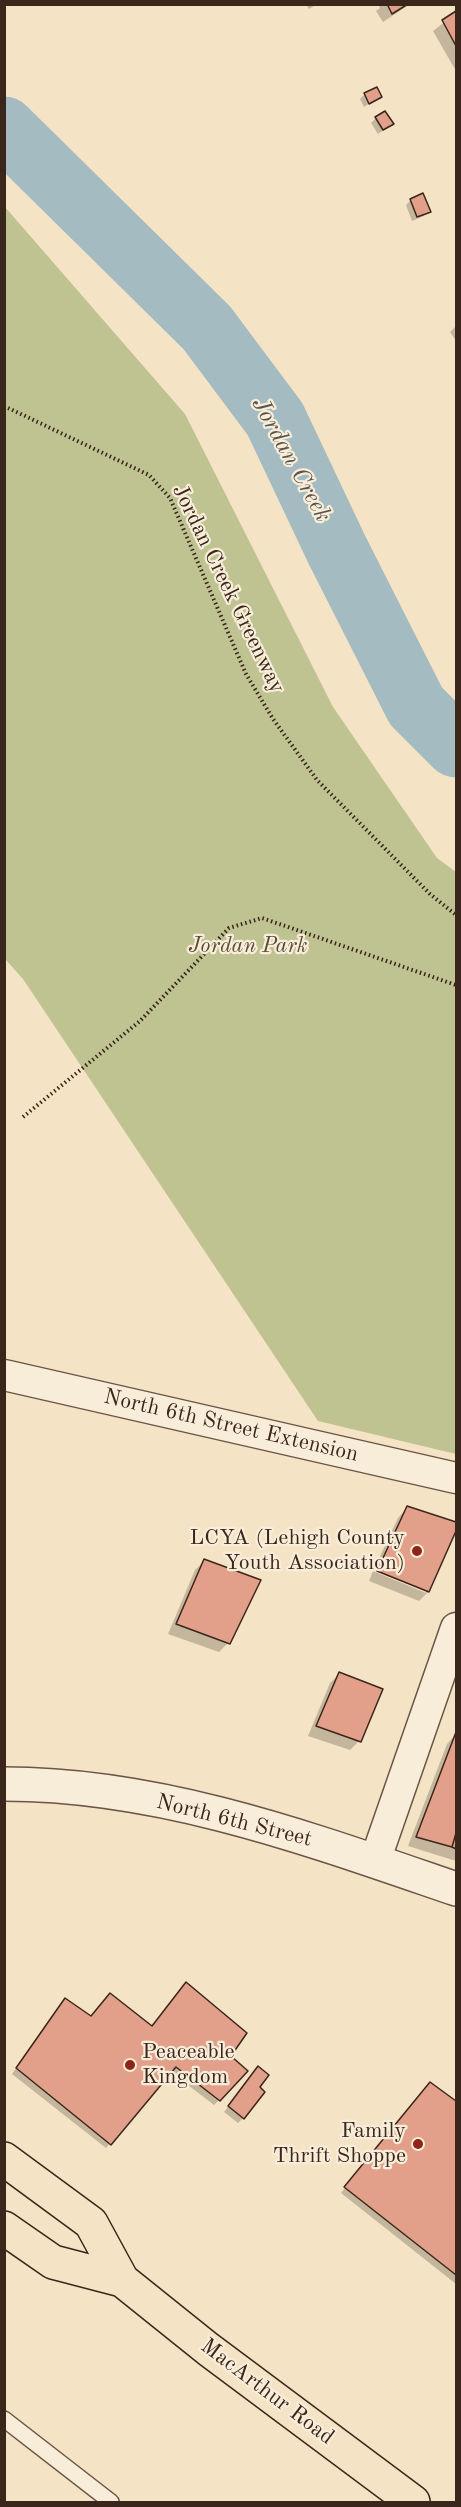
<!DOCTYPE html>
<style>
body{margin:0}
#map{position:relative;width:461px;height:2507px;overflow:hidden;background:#f5e3c5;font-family:"Old Standard TT",serif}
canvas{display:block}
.frame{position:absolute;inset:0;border:6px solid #3b261b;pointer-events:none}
</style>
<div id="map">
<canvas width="461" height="2507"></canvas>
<div class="frame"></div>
</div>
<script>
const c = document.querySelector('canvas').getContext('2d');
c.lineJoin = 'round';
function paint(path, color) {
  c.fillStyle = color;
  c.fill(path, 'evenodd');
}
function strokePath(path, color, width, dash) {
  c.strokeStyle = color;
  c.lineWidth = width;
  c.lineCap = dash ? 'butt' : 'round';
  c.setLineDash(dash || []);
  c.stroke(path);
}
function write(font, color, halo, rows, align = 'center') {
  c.font = font + ' "Old Standard TT",serif';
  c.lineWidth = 4.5;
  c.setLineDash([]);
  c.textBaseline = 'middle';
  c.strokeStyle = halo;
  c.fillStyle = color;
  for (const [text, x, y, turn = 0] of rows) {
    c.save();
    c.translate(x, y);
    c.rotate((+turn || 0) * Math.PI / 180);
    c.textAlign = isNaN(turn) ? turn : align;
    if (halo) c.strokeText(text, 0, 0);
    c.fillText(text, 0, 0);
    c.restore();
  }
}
const green = new Path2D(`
 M5,207l180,207 148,293 104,151 19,14v582l-138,-33 -295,-442 -18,-20z`);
const shadow = new Path2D(`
 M306,4h11l-8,5z
 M378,4h32l-27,18 -7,-11 4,-3z
 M456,13v58l-23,-40z
 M365,94l15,2 -16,11 -4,-8z
 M376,118l16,6 -14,10 -7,-11z
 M411,200l18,11 -5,5 -12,5 -6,-16z
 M456,326v15l-6,-9z
 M407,1508l49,16 -28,68 -9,9 -50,-20 4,-10 53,22v-4l-52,-20 24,-51z
 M204,1561l24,82 -9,9 -51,-18 27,-64z
 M339,1674l20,67 -9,9 -42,-14 22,-53z
 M456,1734v127l-48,-15 39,-102z
 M61,2004l30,13 137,39 -9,44 -5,5 -43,-33 -65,76 -94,-74z
 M254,2073l4,14 -15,31 -5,5 -14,-11z
 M430,2084l26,19v181l-115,-91z`);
const river = new Path2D(`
 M4,128l203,200 68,91 62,131 79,156 40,40`);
const building = new Path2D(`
 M387,4h21l-16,10z
 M456,11v35l-14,-26z
 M377,87l5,10 -13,7 -5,-11z
 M385,111l9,13 -11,6 -8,-13z
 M423,193l8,19 -14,5 -7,-18z
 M407,1506l49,16v9l-27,61 -52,-21z
 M204,1559l57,21 -31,64 -54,-20z
 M339,1672l44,17 -22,53 -45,-16z
 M456,1732v101l-4,14 -36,-10z
 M456,1833v16l-4,-2z
 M186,1982l61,51 -16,23 17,15 -28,30 -44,-34 -65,78 -95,-77 49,-70 26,18 19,-23 42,33z
 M258,2066l11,9 -9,12 5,5 -21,27 -16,-13z
 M430,2082l26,19v174l-112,-88z`);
const path = new Path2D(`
 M4,406l145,69 21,23 76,176 27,45 44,61 113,114 26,21
 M23,1117l117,-96 89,-93 33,-10 194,67`);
const service = new Path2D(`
 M4,2419l107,83`);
const minor = new Path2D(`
 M4,1375l452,103
 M375,1861l81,-233`);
const tertiary = new Path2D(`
 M4,1784c157,0 306,55 452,105`);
const primary = new Path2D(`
 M4,2159l87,64 31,57 86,69 205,153
 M4,2228l49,34 69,18`);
const markers = [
 [417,1551,6,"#8f2418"],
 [130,2065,6,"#8f2418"],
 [418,2144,6,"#8f2418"]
];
const streetNames = [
 ["Jordan Creek Greenway",228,589,64],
 ["North 6th Street Extension",231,1426,13],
 ["North 6th Street",234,1821,14],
 ["MacArthur Road",267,2392,37]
];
const parkNames = [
 ["Jordan Park",248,946]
];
const poiNames = [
 ["LCYA (Lehigh County",405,1538],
 ["Youth Association)",405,1563],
 ["Peaceable",142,2052,"left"],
 ["Kingdom",142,2077,"left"],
 ["Family",406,2131],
 ["Thrift Shoppe",406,2156]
];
const waterNames = [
 ["Jordan Creek",291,460,61]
];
paint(green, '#bfc392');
paint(shadow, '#0003');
strokePath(river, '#a3bbc1', 63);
paint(building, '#e29f89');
strokePath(building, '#3b261b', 1.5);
strokePath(service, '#6a5546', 18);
strokePath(minor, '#6a5546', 33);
strokePath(tertiary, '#6a5546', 36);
strokePath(primary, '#3b261b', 36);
strokePath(path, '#3b261b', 4, [1.5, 3]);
strokePath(service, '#f8edd9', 15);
strokePath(minor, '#f8edd9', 30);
strokePath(tertiary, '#f8edd9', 33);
strokePath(primary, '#f5e3c5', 33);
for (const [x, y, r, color] of markers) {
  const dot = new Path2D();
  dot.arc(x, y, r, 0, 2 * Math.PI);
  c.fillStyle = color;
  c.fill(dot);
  strokePath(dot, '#f8edd9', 2);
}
write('22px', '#3b261b', '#f8edd9', streetNames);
write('italic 22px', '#5c4d39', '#f8edd9', parkNames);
write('22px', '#3b261b', '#f8edd9', poiNames, 'right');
write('italic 24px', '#5a534d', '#f8edd9', waterNames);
</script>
